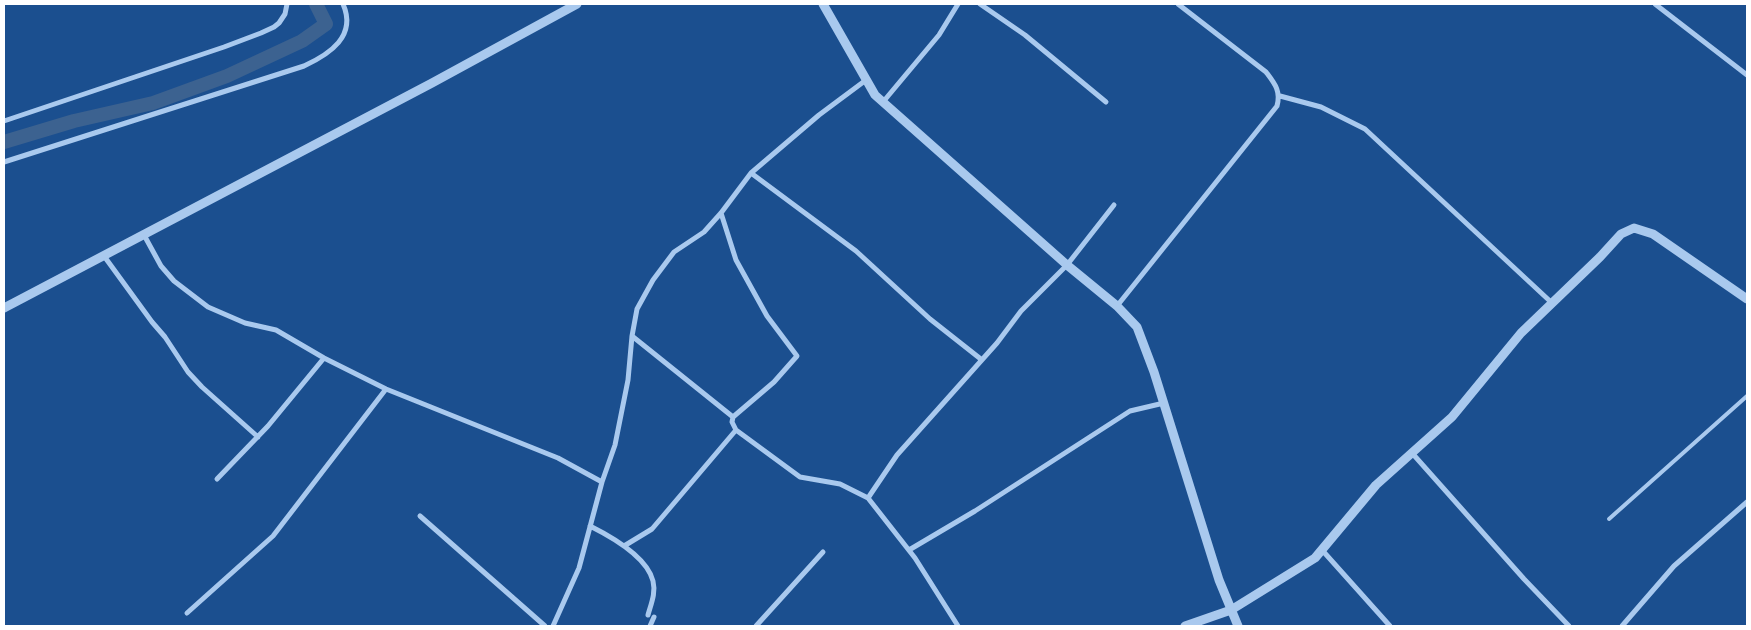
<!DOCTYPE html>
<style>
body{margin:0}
#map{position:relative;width:1751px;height:630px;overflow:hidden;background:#1b4f8f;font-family:Ubuntu,sans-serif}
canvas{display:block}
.frame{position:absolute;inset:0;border:5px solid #fff;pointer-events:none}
</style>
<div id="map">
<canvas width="1751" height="630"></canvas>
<div class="frame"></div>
</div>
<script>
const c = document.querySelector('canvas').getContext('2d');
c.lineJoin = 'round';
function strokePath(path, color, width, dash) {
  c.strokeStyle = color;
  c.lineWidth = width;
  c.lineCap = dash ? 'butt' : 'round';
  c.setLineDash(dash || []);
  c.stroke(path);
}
const canal = new Path2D(`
 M4,142l70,-21 79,-18 74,-27 75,-35 24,-17 -10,-20`);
const service = new Path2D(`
 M1609,519l138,-123`);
const minor = new Path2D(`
 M980,4l45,31 81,67
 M1655,4l92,71
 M1280,96l41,11 44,22 187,174
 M883,102l56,-67 19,-31
 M4,121l220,-74 37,-14 13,-6 5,-4 6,-9 2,-10
 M4,162l300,-96c26,-12 53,-30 39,-62
 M751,173l105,78 74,68 52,41
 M721,213l15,47 31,56 30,40 -23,26 -41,35 -1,5 4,8 64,47 40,7 28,14 47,60 43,68
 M144,235l17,31 13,15 34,26 37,16 31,7 48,28 62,31 172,69 44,24
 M104,256l48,66 13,15 23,35 14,15 56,50
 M1117,306l160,-200c4,-15 -2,-22 -11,-34l-88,-68
 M632,336l101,81
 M1412,453l112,126 45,47
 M217,479l51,-53 56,-68
 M868,498l29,-43 100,-112 24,-32 46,-46 47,-60
 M420,516l125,110
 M590,526c20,10 57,31 63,55 3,12 -2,23 -5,34
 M624,546l28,-17 84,-99
 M909,550l66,-39 155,-100 34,-8
 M1322,550l68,76
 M187,613l86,-77 113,-147
 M553,626l26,-58 23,-86 13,-37 13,-65 4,-44 5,-27 16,-29 21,-28 30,-20 17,-19 30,-40 68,-58 47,-35
 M650,626l4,-9
 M756,626l67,-74
 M1622,626l52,-60 73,-64`);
const tertiary = new Path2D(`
 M823,4l52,91 192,170 50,41 20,21 17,45 65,208 19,46
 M4,308l428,-225 145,-79
 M1185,626l46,-16 84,-52 61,-73 76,-68 69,-84 79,-76 21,-23 13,-6 19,6 94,65`);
strokePath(canal, '#3c6290', 14);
strokePath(service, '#a9c9ee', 4);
strokePath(minor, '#a9c9ee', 5);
strokePath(tertiary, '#a9c9ee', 9);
</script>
